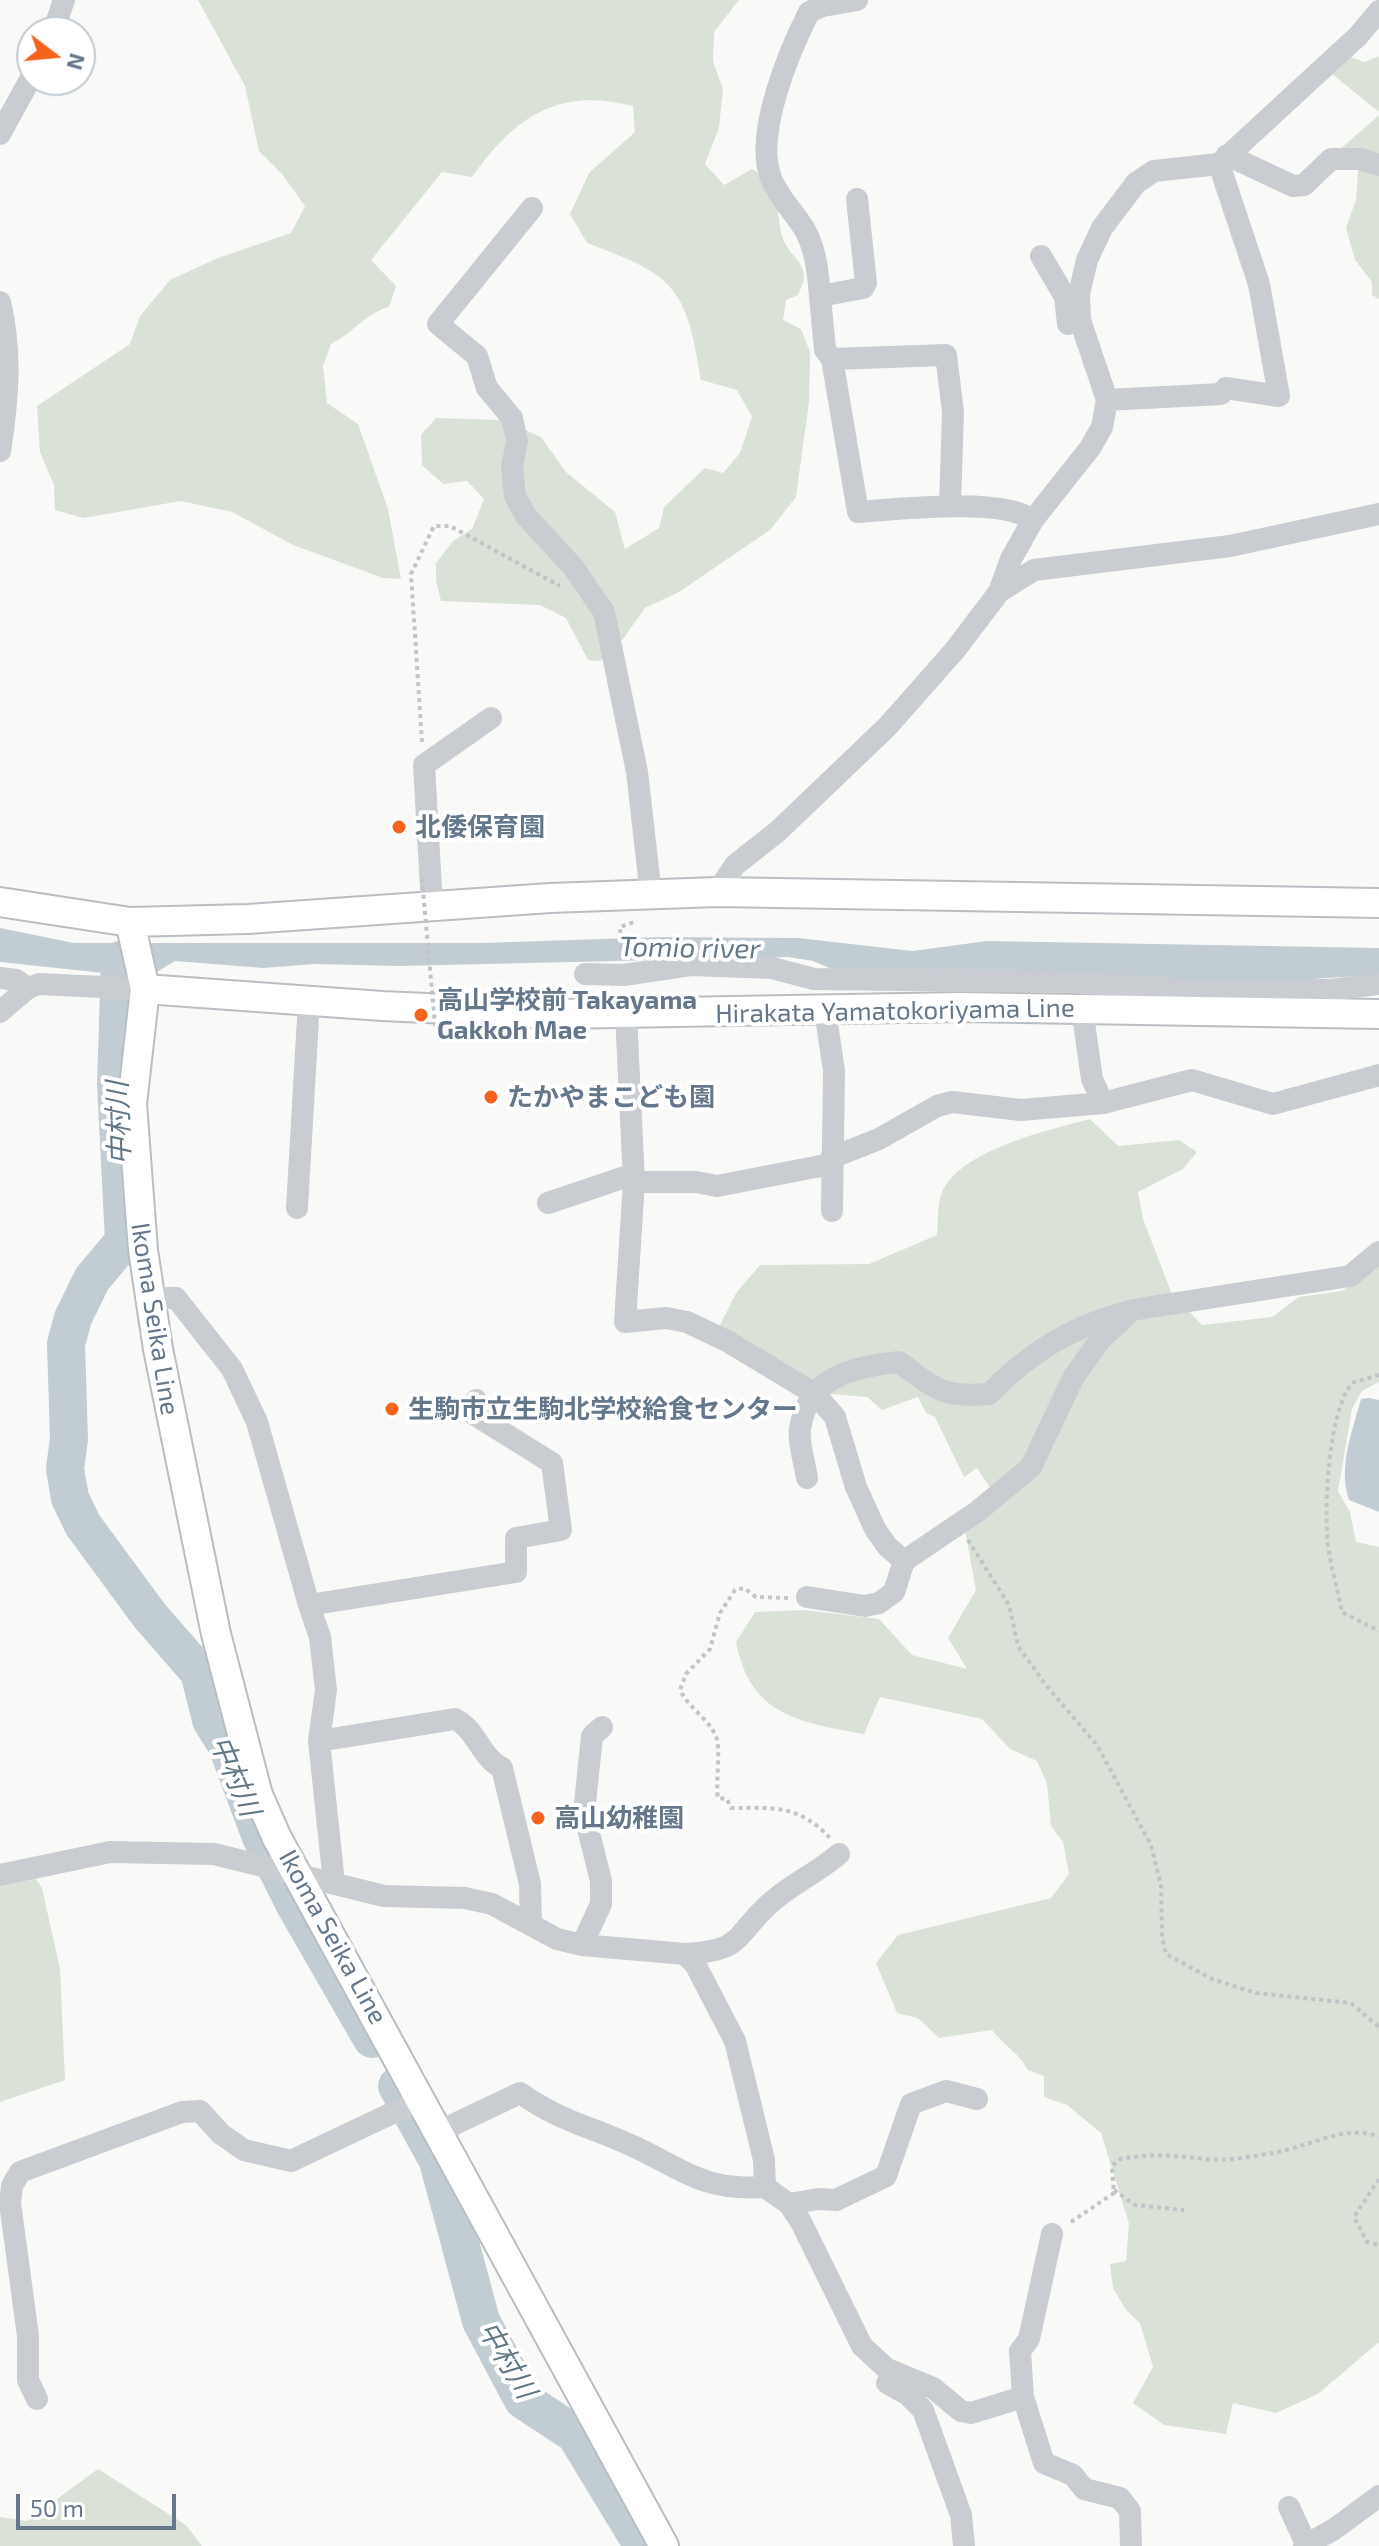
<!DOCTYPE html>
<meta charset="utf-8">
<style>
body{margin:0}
#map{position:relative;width:1379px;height:2546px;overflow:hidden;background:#f9faf7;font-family:"Exo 2",sans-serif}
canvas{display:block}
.north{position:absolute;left:16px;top:16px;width:80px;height:80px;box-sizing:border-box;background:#fff;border:2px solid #c1c9d1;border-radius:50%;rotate:106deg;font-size:22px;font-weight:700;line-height:32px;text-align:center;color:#65778b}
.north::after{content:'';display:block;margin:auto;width:28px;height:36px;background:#f5641c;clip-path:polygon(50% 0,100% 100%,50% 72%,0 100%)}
.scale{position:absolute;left:16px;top:2494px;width:160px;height:36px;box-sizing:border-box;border:4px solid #65778b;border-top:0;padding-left:10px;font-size:24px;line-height:28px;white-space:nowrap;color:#65778b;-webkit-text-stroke:6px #fff;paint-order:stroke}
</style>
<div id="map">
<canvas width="1379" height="2546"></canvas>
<div class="north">N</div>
<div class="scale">50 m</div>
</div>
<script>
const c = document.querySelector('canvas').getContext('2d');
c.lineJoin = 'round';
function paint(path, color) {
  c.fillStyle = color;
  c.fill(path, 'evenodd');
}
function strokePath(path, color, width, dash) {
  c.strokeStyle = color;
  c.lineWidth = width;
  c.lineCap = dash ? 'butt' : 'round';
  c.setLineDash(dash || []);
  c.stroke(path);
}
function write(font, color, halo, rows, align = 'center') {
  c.font = font + ' "Exo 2","Noto Sans JP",sans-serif';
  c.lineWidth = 8;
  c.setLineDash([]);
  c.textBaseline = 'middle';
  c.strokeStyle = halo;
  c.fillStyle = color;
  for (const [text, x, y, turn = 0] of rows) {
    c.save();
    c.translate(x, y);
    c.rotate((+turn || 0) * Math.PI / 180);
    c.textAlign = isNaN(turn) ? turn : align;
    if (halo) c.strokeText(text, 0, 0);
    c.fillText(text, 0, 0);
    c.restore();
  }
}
const green = new Path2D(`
 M198,0h541l-25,32 -1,29 10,28 -4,39 -14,36 19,21 28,-16c36,21 20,51 34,76 6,11 18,18 18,32 0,5 -4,13 -6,18l-12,5 -3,20 18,9 9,23 -1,50 -13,95 -26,33 -91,62 -34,16 -22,31 -23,22 -12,-1 -22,-42 -26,-13 -99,-4 -5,-20v-18l17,-22 19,-12 12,-30 -17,-18 -24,3 -21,-19 -1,-30 15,-17 66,2 39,17 25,35 49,40 10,37 34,-21 5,-21 41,-39 18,5 17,-20 12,-36 -15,-27 -36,-10c-15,-94 -26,-104 -114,-137l-17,-29 19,-41 46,-41 -2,-26c-76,-19 -118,11 -161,71l-30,-5 -71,88 25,26 -7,21c-23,6 -36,26 -58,37l-8,22 4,37 31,21 30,85 13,70 -18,-1 -90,-33 -61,-33 -51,-11 -97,17 -29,-8 -1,-25 -14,-33 -3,-46 93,-62 10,-28 30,-36 48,-22 73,-25 14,-27 -23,-32 -23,-23 -14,-65z
 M1379,56v56l-47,-38 17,-17 16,5z
 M1379,115v184l-7,-4v-13l-17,-22 -9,-32 10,-28 2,-29 -19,-21z
 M1090,1119l28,27 61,-6 18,12 -14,17 -45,23 5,27 28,73 31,33 70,-8 27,-20 43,-6 37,-27v118l-17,9 -10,18 -14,82 12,21 6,30 23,5v795l-61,52 -42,19 -43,-10 -7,31 -62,-9 -31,-22 20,-36 -13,-44 -14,-13 -13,-22 -3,-24 16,-3 3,-37 -28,-91 -34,-28 -23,-8v-21l-16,-6c-9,-17 -24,-24 -36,-40l-53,8 -21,-20 -21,-5 -21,-50 22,-28 153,-37 18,-24 -6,-32 -12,-16 -4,-42 -10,-23 -27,-12 -28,-30 -102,-22 -16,37c-65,-12 -114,-18 -128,-92l19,-30 50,-2 74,9 33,36 55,14 -19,-31 28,-48 -11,-60 26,-41 -14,-21 -13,9 -29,-60 -9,-4 -8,-16 -36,13 -15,-13 -35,-3 -114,-65 18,-36 24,-28 109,-1 68,-29c1,-13 0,-31 5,-43 18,-42 107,-62 148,-73z
 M36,1879l6,9 18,81 5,111 -65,22v-216z
 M98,2469l88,56 16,21h-202v-29l27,4z`);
const water = new Path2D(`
 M0,928l74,15h407l181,-6 136,1 115,13 74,-10 392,7v26c-176,17 -357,4 -534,1l-32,-14 -25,-4 -389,9 -84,-2 -52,4 -88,-7 -18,11 -25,4 -132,-14z
 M1369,1398l10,2v112l-30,-12c-11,-33 3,-68 12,-101z`);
const river = new Path2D(`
 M120,960l-4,124 8,157 -32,38 -19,39 -7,26 3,95 -4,30 5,29 13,27 67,91 49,56 12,48 16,26 34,91 34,68 77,134
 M397,2086l41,75 43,160 42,79 52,34 68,112`);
const path = new Path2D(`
 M422,742l-11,-168 23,-48h16l110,60
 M622,957l-2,-30 17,-6
 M1379,1375l-27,8c-23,29 -27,113 -25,150 1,26 10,53 15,79l37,19
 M968,1540l41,65 9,41 27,38 52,61 54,100 10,41 1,51 4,17 46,25 44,14 95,10 28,24
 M788,1598l-32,-1 -12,-9 -9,2 -15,23 -10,36 -24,25 -6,16c9,18 26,27 35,44 7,13 0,48 3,64l9,1 4,9c43,0 67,-4 99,30
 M1379,2179l-25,38 13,25 12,3
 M1114,2190l21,15 49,5
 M1071,2222l43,-29 -2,-26 5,-7c30,-7 56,-5 86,-1 22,3 52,-3 74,-7 31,-5 71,-29 102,-15`);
const minor = new Path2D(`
 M53,32l11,-32
 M0,134l32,-58
 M1227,155l66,31 11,-1 27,-26h30l18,6
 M532,208l-94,116 39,32 10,32 25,30 5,23 -5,27 3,28 11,20 47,51 31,45 33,160 14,123
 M1041,256l24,41 3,27
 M820,296c-2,-23 -4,-46 -15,-66 -10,-17 -27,-33 -34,-52 -17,-44 18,-126 38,-166l14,-6 34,-6
 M0,302c12,49 8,99 0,149
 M832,359l-7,-9 -5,-54 43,-8 3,-5 -9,-84
 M1107,400l114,-6 5,-6 53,8 -20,-112 -40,-120
 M950,506l3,-94 -7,-57 -114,4 26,153c40,-3 145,-15 175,8
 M999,592l35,-22 196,-24 149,-32
 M717,892l18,-27 42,-33 110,-105 68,-77 44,-58 12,-33 22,-39 57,-72 12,-21 5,-27 -27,-80 -1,-26 8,-34 15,-32 34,-45 18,-12 65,-7 139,-128 21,-25
 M432,906l-8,-141 67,-47
 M585,974l39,1 67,-10 81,3 42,11 259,3 105,8h152l49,-6
 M0,978l16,2 12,8
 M1082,1009l10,70 11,24
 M825,1010l9,61 -2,140
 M0,1012l28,-24 11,-4 106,5
 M626,1014l8,168 -9,140 41,-4 21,4 40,19 88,53 20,23 21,70 19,42 12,17 17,15
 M831,1158l48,-19 58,-33 15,-4 69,8 82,-7 89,-23 81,24 106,-29
 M634,1182h62l21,4 114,-22
 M548,1203l86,-29
 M297,1208l12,-207
 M150,1298h26l56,71 25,53 52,183
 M807,1478c-2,-14 -9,-34 -7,-49 7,-52 55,-63 99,-67 37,27 42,36 90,32 40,-41 83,-68 138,-82
 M807,1597l58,9 14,-3 15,-11 10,-31 74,-50 53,-44 42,-89 27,-38 32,-30 218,-34 29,-24
 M319,1741l136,-22c22,11 26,39 47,49l28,116 1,39
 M0,1875l110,-23 104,2 170,42 81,2 27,6 65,35 25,6 103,9 10,10 40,77 29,119 1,27 24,17 12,18 61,124 25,23 46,19 28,23 10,2 52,-16 21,66 29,12 11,14 36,9 10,13 1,35
 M334,1883l-15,-142 7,-51 -6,-53 -11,-32 207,-33v-34l45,-8 -9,-67 -77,-48 1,-15
 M582,1945l19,-41v-23l-17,-68 8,-77 10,-9
 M685,1954c57,-4 47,-14 82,-48 21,-20 50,-33 72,-52
 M440,2131l80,-38c43,30 73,34 117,55 50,24 68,43 128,39
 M789,2204l29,-5 18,1 50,-24 25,-72 35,-13 31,8
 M887,2383l20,11 16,16 38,105 3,31
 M1023,2397l-3,-46 9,-12 23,-105
 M37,2399l-9,-19v-44l-18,-133 2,-17 8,-14 162,-60 18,-1 21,23 23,16 47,11 131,-62
 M1289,2507l18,39
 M1304,2546l29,-16 46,-34`);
const major = new Path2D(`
 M0,902l130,20 118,-3 302,-21 167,-6 662,11
 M130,922l15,67 -13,115 11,146 15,99 58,285 42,161 19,43 387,708
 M145,989l237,17 178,8 401,-7 418,7`);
const pathBridge = new Path2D(`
 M422,879l13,146 25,1`);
const markers = [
 [399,827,8,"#f5641c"],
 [421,1015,8,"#f5641c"],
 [491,1097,8,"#f5641c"],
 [392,1409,8,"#f5641c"],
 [538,1818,8,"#f5641c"]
];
const poiNames = [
 ["北倭保育園",415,827],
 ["高山学校前 Takayama",437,1000],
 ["Gakkoh Mae",437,1030],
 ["たかやまこども園",507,1097],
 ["生駒市立生駒北学校給食センター",408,1409],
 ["高山幼稚園",554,1818]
];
const streetNames = [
 ["Hirakata Yamatokoriyama Line",895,1011,-1],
 ["Ikoma Seika Line",155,1319,81],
 ["Ikoma Seika Line",333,1937,61]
];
const waterNames = [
 ["Tomio river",690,948,1],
 ["中村川",119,1123,-92],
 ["中村川",235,1776,67],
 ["中村川",507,2360,59]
];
paint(green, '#dae2d8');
paint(water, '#c2cdd3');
strokePath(river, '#c2cdd3', 38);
strokePath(major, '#b9bec2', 32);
strokePath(path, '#c2c4c7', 4, [4, 4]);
strokePath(minor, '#c9cdd1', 22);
strokePath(major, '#fff', 28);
strokePath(pathBridge, '#c2c4c7', 4, [4, 4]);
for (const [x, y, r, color] of markers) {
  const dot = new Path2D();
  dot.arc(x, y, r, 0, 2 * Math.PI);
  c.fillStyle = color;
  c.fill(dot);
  strokePath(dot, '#fff', 3);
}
write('bold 26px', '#65778b', '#fff', poiNames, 'left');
write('26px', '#65778b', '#fff', streetNames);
write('italic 28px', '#627886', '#fff', waterNames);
</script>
